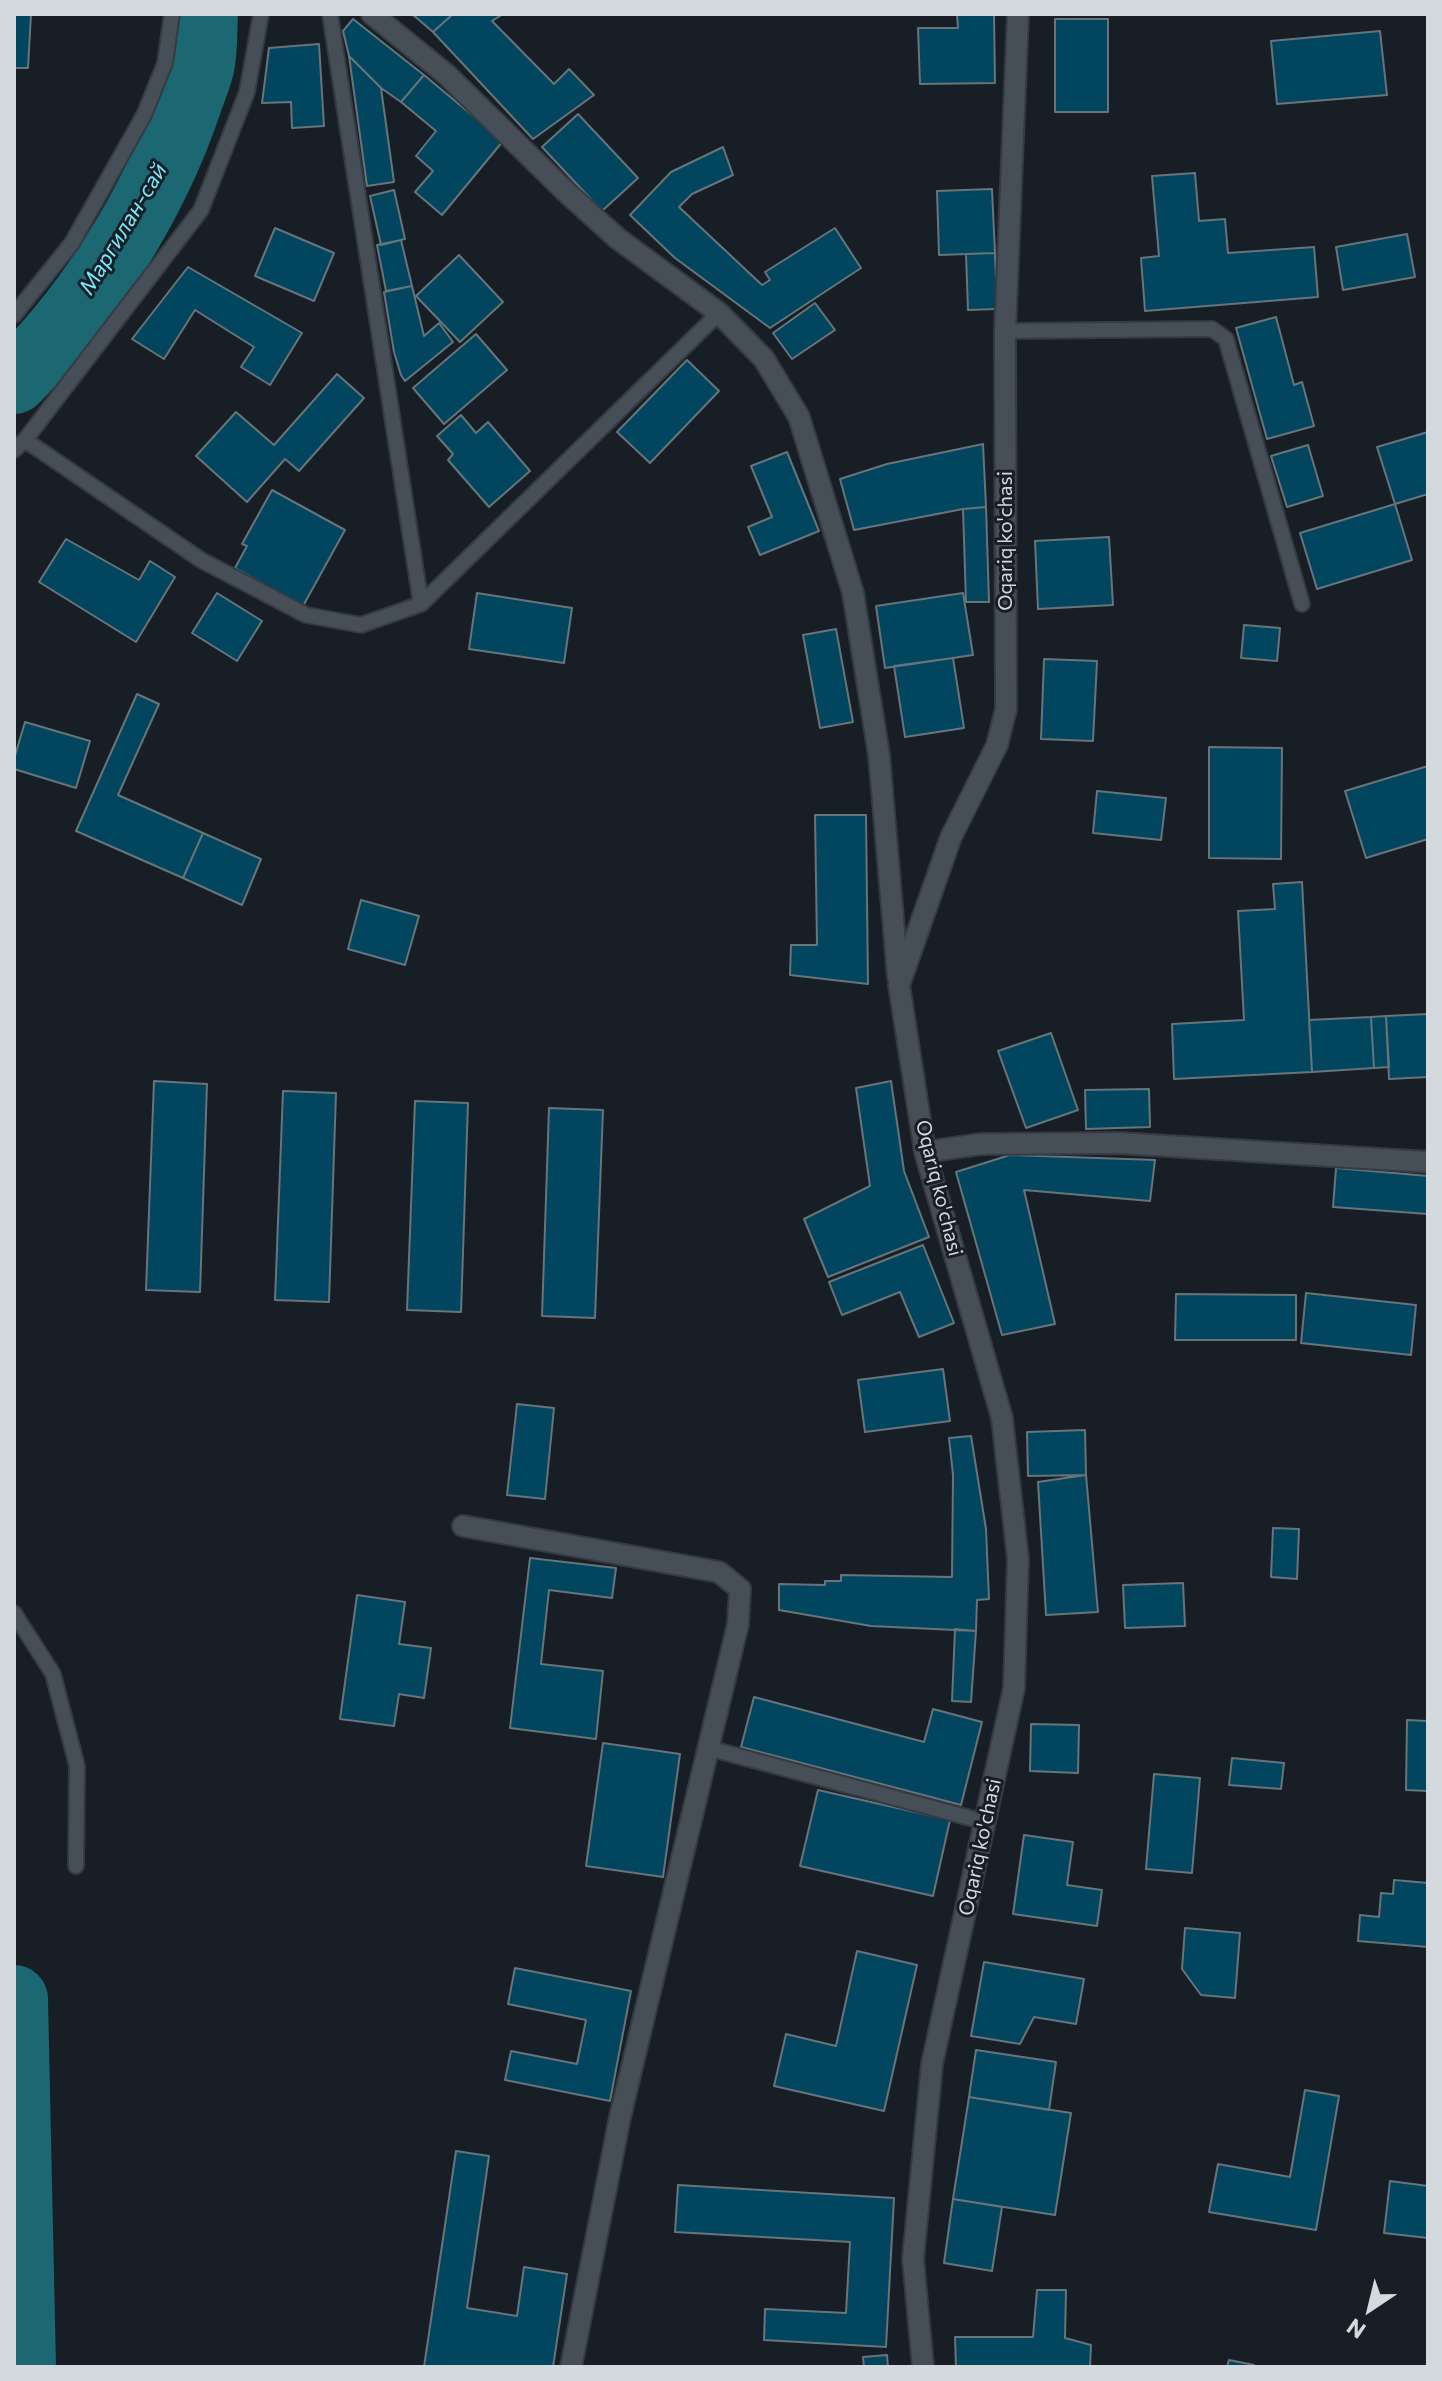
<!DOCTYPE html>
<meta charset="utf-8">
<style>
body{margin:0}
#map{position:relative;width:1442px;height:2381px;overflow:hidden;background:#171e26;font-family:Commissioner,sans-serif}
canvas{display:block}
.frame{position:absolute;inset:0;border:16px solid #d4d9de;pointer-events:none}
.north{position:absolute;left:1330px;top:2269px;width:80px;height:80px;-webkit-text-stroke:6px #171e26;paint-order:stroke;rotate:215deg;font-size:22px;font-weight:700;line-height:32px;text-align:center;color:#d4d9de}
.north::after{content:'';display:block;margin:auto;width:28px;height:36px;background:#d4d9de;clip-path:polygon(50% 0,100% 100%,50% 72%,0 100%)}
</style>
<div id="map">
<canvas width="1442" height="2381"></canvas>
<div class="frame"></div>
<div class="north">N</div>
</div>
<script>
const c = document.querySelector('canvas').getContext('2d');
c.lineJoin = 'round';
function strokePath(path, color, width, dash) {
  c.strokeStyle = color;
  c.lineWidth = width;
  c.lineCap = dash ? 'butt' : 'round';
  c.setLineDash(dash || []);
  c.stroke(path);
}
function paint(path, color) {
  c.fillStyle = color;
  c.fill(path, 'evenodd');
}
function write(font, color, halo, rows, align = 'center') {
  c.font = font + ' Commissioner,sans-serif';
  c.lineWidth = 6;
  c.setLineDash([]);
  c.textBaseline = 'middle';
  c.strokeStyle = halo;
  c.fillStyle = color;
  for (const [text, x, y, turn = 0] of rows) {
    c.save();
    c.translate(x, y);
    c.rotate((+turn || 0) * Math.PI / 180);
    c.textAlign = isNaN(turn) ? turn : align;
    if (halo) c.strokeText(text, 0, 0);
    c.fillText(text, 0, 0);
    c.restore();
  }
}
const river = new Path2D(`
 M14,380c76,-75 140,-176 174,-277 4,-13 11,-27 13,-40 3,-16 2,-33 3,-49
 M14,1999l8,368`);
const building = new Path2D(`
 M14,14h17l-3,54h-14z
 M412,14h41l-20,18z
 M453,14h50l-11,7 62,63 15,-15 25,26 -61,44 -100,-107z
 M957,14h37l1,69 -75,1 -2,-56h40z
 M353,19l71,56 -23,27 -20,-14 -32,-32 -6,-25z
 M1055,19h53v93h-53z
 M1380,31l7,64 -110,9 -6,-63z
 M319,44l5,82 -32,2 -1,-26 -29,1 7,-55z
 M349,56l32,32 13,94 -27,4z
 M424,75l79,66 -61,74 -27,-23 18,-21 -17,-15 20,-25 -35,-29z
 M578,114l60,64 -36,33 -60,-64z
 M723,147l10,28 -41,19 -13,13 83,78 8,-5 -5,-8 70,-44 26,40 -91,60 -95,-70 -45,-43 41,-43z
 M1195,173l4,48 26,-2 3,34 86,-6 4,50 -173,14 -4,-53 18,-2 -7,-80z
 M992,189l3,64 -56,2 -2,-64z
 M394,190l11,49 -24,6 -11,-49z
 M275,228l59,25 -20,48 -59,-25z
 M1407,234l8,43 -72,13 -7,-43z
 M401,240l11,46 -26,5 -9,-46z
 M995,253l2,56 -29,1 -2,-56z
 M459,255l44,47 -43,40 -44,-46z
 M188,267l114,66 -32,52 -29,-18 13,-20 -59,-37 -31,49 -32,-20z
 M412,286l12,50 15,-13 14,19 -48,39 -4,-6 -7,-23 -10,-60z
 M815,303l20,27 -43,29 -19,-26z
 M1276,317l18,68 8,-3 12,44 -47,13 -31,-111z
 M476,334l31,36 -63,54 -31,-36z
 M687,360l32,31 -69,72 -33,-31z
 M337,374l27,24 -65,73 -14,-12 -38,43 -51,-46 40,-44 38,33z
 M461,415l15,18 12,-11 42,49 -41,36 -41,-47 5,-6 -16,-18z
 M1428,432v62l-33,10 -18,-57z
 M983,444l3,63 -23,2 -109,21 -14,-51 47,-15z
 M1308,445l15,51 -36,11 -16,-51z
 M787,452l32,79 -59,24 -12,-28 24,-10 -21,-51z
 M272,490l73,40 -42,76 -68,-38 12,-22 -5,-2z
 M1395,504l17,56 -95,29 -17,-56z
 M986,507l3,95h-23l-3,-93z
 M1109,537l4,68 -75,4 -3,-68z
 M66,539l73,41 11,-19 25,16 -39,65 -97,-60z
 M217,593l45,28 -25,40 -45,-28z
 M477,593l95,15 -8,55 -95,-14z
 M963,593l10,62 -88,13 -9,-62z
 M1244,625l36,3 -3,33 -36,-3z
 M836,629l17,93 -33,6 -17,-93z
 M953,658l11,70 -59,9 -11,-71z
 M1044,659l53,2 -4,80 -52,-2z
 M137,694l22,10 -41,91 85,38 -20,45 -107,-47z
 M25,722l65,19 -14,47 -62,-19v-10z
 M1209,747l73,1 -1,111 -72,-1z
 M1428,766v73l-62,19 -21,-67z
 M1097,791l69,7 -5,42 -68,-7z
 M815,815h51l2,169 -78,-9 1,-30h26z
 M203,833l58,26 -19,46 -59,-27z
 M1302,882l10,190 -138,7 -2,-55 72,-4 -6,-109 37,-2 -2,-25z
 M361,900l58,16 -14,49 -57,-16z
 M1428,1014v63l-39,2 -3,-63z
 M1386,1016l3,51 -15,1 -3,-51z
 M1371,1017l3,51 -62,4 -3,-52z
 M1051,1033l27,77 -52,18 -28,-77z
 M154,1081l53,3 -7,208 -54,-2z
 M891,1081l13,90 25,66 -101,40 -24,-58 66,-33 -14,-98z
 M1149,1089l1,38 -64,2 -1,-39z
 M283,1091l53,2 -7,209 -54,-2z
 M415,1101l53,2 -7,209 -54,-2z
 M549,1108l54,2 -8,208 -53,-2z
 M1010,1155l145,5 -5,41 -126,-11 31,134 -53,11 -46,-163z
 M1336,1168l92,8v38l-95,-7z
 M923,1245l31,78 -35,14 -19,-45 -58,23 -13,-33z
 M1306,1293l110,12 -5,50 -110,-12z
 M1176,1294l120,1v45h-121z
 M943,1369l7,52 -85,11 -7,-52z
 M517,1404l37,4 -9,91 -38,-4z
 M1085,1430l1,45 -58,1 -1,-44z
 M971,1436l15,93 3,70 -12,1 -1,31 -105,-5 -92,-16v-26l46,1v-4h16v-6l111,2 1,-102 -4,-37z
 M1086,1475l12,137 -52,3 -8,-133z
 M1273,1528l26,1 -2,50 -26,-2z
 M530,1558l86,10 -4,30 -63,-8 -8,74 62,7 -7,68 -86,-11z
 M1183,1583l2,43 -60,2 -2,-43z
 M357,1595l48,7 -6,42 32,4 -7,50 -25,-4 -5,32 -54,-7z
 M955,1629l21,2 -5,71 -19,-1z
 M754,1697l170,45 9,-33 49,13 -21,83 -220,-58z
 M1407,1720l21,1v70l-22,-1z
 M1031,1724l48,1 -1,48 -48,-2z
 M603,1743l77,11 -17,123 -77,-11z
 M1232,1758l52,5 -3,26 -52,-4z
 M1154,1774l46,4 -8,95 -46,-4z
 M818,1790l132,30 -17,76 -133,-30z
 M1024,1835l49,7 -6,43 35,5 -5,36 -84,-12z
 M1394,1880l34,3v64l-70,-6 2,-26 19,2 2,-24 12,1z
 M1185,1928l55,5 -5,65 -34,-3 -19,-26z
 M857,1951l60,14 -33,146 -110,-25 12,-52 50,12z
 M984,1962l100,17 -8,45 -42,-7 -14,27 -49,-8z
 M515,1968l116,23 -21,110 -105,-21 6,-29 66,13 9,-44 -78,-16z
 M976,2050l80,12 -7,48 -80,-13z
 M1305,2090l34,6 -23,134 -107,-18 9,-48 72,13z
 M969,2097l102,16 -16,102 -102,-16z
 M456,2151l33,5 -22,152 50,8 7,-49 43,7 -14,93h-129z
 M1390,2181l38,5v52l-44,-5z
 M678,2185l216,13 -8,149 -122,-7 1,-31 81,4 4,-71 -175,-10z
 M953,2199l49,8 -10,64 -48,-8z
 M1037,2290h29l-1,48 26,7 -1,22h-134l-1,-30h78z
 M887,2355l1,12h-24l-1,-10z
 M1229,2360l25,5v2h-27z`);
const lane = new Path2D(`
 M330,14l91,590
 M14,315l58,-72 72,-128 21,-52 7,-49
 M1005,331l207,-2 14,10 76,265
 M25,440l176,120 105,55 55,10 60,-21 298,-291
 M14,450l11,-10 176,-230 46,-118 14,-78
 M14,1613l39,61 24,92 -1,100
 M708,1748l277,74`);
const street = new Path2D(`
 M372,14l75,61 117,115 53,48 102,75 45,46 35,58 54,176 26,162 19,222
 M925,1152l55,-8 139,-1 309,19
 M463,1526l256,46 21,17 -2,35 -118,493 -49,250
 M923,2367l-10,-108 19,-195 82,-376 4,-129 -16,-141 -77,-266 -26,-167 52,-148 46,-92 9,-36 -1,-378 13,-317`);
const streetNames = [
 ["Oqariq ko'chasi",1005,541,-90],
 ["Oqariq ko'chasi",939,1188,76],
 ["Oqariq ko'chasi",980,1847,-78]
];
const waterNames = [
 ["Маргилан-сай",123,229,-59]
];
strokePath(river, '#1b6772', 68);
paint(building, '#02455e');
strokePath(building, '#67747a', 2);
strokePath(lane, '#363a41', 18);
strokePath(street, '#363a41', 24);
strokePath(lane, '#464e57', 14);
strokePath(street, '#464e57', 20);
write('20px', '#d4d9de', '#171e26', streetNames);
write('italic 22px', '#7be8f9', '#171e26', waterNames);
</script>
